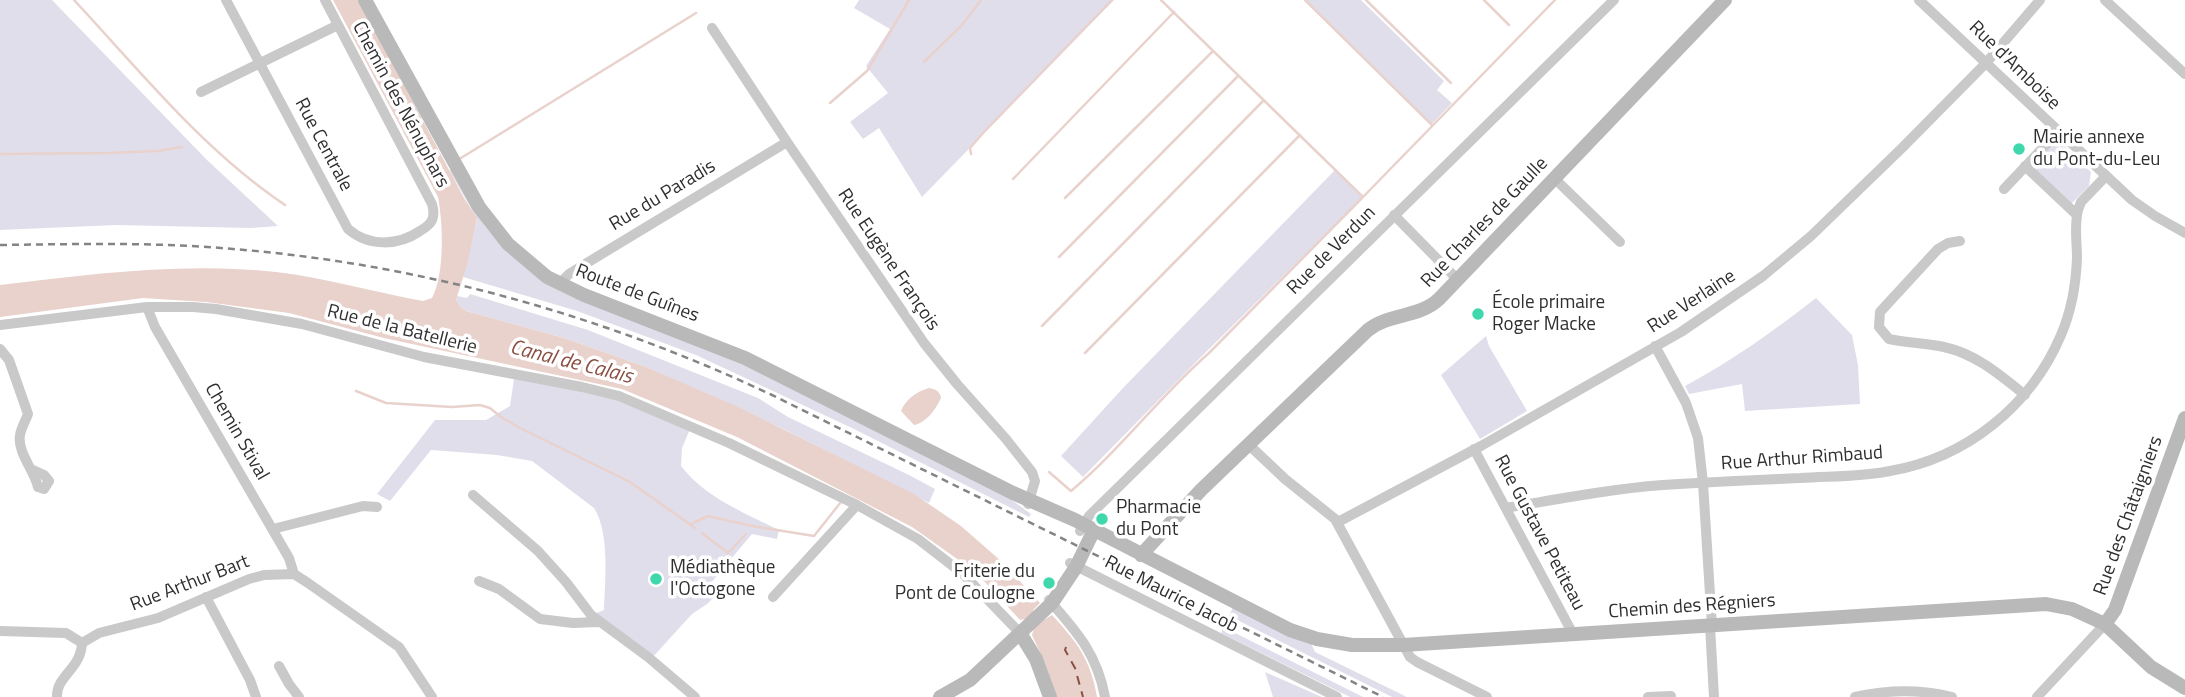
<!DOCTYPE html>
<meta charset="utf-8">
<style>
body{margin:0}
canvas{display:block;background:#fff}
</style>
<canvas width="2185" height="697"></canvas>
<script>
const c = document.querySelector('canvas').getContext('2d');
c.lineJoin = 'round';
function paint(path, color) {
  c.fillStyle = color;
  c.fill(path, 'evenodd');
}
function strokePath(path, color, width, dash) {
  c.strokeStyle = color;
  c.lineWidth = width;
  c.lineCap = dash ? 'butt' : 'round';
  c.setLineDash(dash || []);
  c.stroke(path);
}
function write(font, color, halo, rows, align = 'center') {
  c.font = font + ' "Titillium Web",sans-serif';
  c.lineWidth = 7;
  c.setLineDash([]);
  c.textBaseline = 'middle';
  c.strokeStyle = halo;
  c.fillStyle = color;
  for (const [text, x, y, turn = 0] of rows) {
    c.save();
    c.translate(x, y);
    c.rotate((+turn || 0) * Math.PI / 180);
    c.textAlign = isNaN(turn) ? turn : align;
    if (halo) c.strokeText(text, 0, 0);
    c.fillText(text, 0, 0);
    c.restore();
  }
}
const green = new Path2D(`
 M0,0h52l155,160 71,66 -27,2 -135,-3 -116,5z
 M859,0h255l-192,197 -43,-69 -16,11 -13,-17 38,-29 -22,-27 24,-37 -36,-21z
 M1304,0h57l83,81 -7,9 15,13 -21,22z
 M2057,138l34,34 -2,14 -18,18 -35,-34 1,-11z
 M449,170l4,1 31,54 25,29 221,102 279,142 22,16 -2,3 -175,-88 -158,-74 -119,-44 -114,-34 14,-58z
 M1335,170l28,27 -164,162 -116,118 -22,-21 62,-68z
 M470,294l118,36 170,68 30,19 121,58 26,14 -6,14 -148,-75 -135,-61 -82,-29 -98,-27 -5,-3 -5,-8 1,-4 10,2z
 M1816,298l36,37 6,30 2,39 -115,7 -3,-27 -53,10 -4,-8c47,-25 90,-56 131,-88z
 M1486,336l3,10 38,65 -47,28 -39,-64z
 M514,379l82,15 29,8 65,27 -8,19 -1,18c25,32 62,46 98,64l-2,9 -25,-5 -42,50 9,8 -12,12 -15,10 -41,45 -60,-44 13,-5c1,-29 6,-77 -10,-102l-62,-47 -35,-6 -66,-5 -41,51 -13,-7 58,-74h51l24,-14z
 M1233,607l78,36 4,9 92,45h-15l-163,-81z
 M1223,627l140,70h-13l-129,-64z
 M1265,672l57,25h-49z`);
const water = new Path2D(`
 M333,0h26l105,198 13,20 -10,47 -11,35 5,8 5,3 98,27 82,29 90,39 178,88 47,32 40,35 39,42 -7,7 11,10 8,-5c25,27 39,45 45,82h-40l-12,-34 -13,-28 2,-7 -9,-9 -5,1 -36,-39 -24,-20 -48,-34 -175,-90 -115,-48 -238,-51 -95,-25 -83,-11 -63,-4 -143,19v-32c92,-11 183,-23 276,-13 50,6 98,20 147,29l9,-3c13,-24 11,-75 6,-101z
 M929,388c6,1 11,3 12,10 -5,11 -15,25 -27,27l-13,-14c4,-11 16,-20 28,-23z`);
const stream = new Path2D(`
 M74,0c66,71 130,151 211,205
 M1305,0l127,125
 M1366,0l85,83
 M1484,0l25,25
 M924,62l38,-37 19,-25
 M830,103l37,-32 42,-71
 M0,154l109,-1 48,-2 25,-4
 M971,154l-1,-6 14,-16 128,-132
 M461,158l235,-145
 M1013,179l161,-167
 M1363,197l192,-197
 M1065,198l148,-147
 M1059,257l179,-181
 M1042,326l221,-225
 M1085,353l215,-218
 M356,391l30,12 66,4 28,-2 10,3 11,9 19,11 110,54 65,46
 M1049,472l22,19c50,-42 89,-95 138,-138l154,-156 -202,-197
 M691,524l17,-8 44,10 62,10 27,-34
 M702,533l26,20 18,-19`);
const ferry = new Path2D(`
 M1066,647l-1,3 10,18 8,29`);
const street = new Path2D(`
 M226,0l122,229c21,18 50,17 72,2 12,-7 16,-13 12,-27l-107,-204
 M1919,0l213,200 23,16 30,17
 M2105,0l80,74
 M712,28l75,114 137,201 33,41 49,55 26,33 3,9 -7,23
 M201,92l137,-67
 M2025,166l52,49
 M1555,179l65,63
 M2004,189l54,-57
 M1394,215l64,65
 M1960,241l-12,2 -10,6 -58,63 -1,15 10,12c18,4 37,4 55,8 32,7 56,28 81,48
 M559,284l10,-10 31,-19 187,-113
 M147,307l8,20 134,231 5,16
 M0,325l147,-18h46l23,2 86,15 122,33 158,30 37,9 110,47 128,62 61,34 44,34 58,60
 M1655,346l31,57 12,35 5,45 9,143
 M0,349l9,11 19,54c-2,6 -7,14 -8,21 -3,17 14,35 18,52l6,2 5,-8 -5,-6 -11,-5
 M1248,444l37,35 50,40 75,138 7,5 70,35
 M1474,449l99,185
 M473,495l65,56 28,31 25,33 57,42 47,40
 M1506,508c52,-9 104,-19 157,-23 46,-3 92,-5 137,-7 30,-2 61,-1 90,-7 76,-13 141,-65 171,-136 10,-23 15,-52 16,-77 0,-16 -3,-32 1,-48l3,-8 25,-26
 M1338,522l143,-76 200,-114 82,-56 48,-40 91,-88 84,-85 54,-63
 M273,529l90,-23 14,1
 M1080,531l9,-15 525,-516
 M1070,563l267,134
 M479,581l20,8 41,30 33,4 26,-1
 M206,597l44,83 6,17
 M773,597l84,-92
 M1049,600c28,32 48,54 56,97
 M1710,626l4,71
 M0,631l66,2 16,10
 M82,643l17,-10 59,-15 91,-39 15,-4 30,-1 14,9 91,64 33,50
 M279,666l10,18 10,13
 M57,697c-1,-21 24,-28 25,-54
 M1648,697l23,-1
 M1855,697c31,-7 65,-8 97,0
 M2037,697l68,-73`);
const secondary = new Path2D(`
 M365,0l114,207 29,37 39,33 37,18 161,63 268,135 62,27 215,110 27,9 35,6h51l643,-41 26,5 33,15 46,43 34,21
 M1141,555l60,-65 167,-160c21,-17 51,-12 71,-31l286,-299
 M2105,624l10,-14 70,-192
 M1020,633l16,26 14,38
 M940,697l30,-17 82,-77 24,-36 18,-37`);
const rail = new Path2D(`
 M0,245c78,-1 155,-3 233,4 187,15 369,66 539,146l611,302`);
const markers = [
 [2019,149,7,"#3fd8ad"],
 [1478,314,7,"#3fd8ad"],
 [1102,519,7,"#3fd8ad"],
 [656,579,7,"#3fd8ad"],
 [1049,583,7,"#3fd8ad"]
];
const streetNames = [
 ["Rue d'Amboise",2014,66,44],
 ["Chemin des Nénuphars",400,105,62],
 ["Rue Centrale",323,145,62],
 ["Rue du Paradis",663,196,-31],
 ["Rue Charles de Gaulle",1485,223,-46],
 ["Rue de Verdun",1332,251,-45],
 ["Rue Eugène François",888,260,56],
 ["Route de Guînes",637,294,21],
 ["Rue Verlaine",1692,302,-33],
 ["Rue de la Batellerie",402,330,14],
 ["Chemin Stival",236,432,60],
 ["Rue Arthur Rimbaud",1802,459,-4],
 ["Rue des Châtaigniers",2129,516,-70],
 ["Rue Gustave Petiteau",1539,533,62],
 ["Rue Arthur Bart",190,584,-21],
 ["Rue Maurice Jacob",1171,595,27],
 ["Chemin des Régniers",1692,607,-4]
];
const poiNames = [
 ["Mairie annexe",2033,138],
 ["du Pont-du-Leu",2033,160],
 ["École primaire",1492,303],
 ["Roger Macke",1492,325],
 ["Pharmacie",1116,508],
 ["du Pont",1116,530],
 ["Médiathèque",670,568],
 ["l'Octogone",670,590],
 ["Friterie du",1035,572,"right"],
 ["Pont de Coulogne",1035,594,"right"]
];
const waterNames = [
 ["Canal de Calais",571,363,14]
];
paint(green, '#e1deeb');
paint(water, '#e9d1cc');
strokePath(stream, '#e9d1cc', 2.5);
strokePath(ferry, '#8b5043', 2, [9, 7]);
strokePath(street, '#c9c9c9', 10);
strokePath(secondary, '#b9b9b9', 14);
strokePath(rail, '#848484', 2.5, [7, 5]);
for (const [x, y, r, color] of markers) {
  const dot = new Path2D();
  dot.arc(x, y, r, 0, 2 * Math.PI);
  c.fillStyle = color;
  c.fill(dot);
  strokePath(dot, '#fff', 2.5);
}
write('19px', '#2f2f2f', '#fff', streetNames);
write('19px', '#2f2f2f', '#fff', poiNames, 'left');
write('italic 21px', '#8b5043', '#fff', waterNames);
</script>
